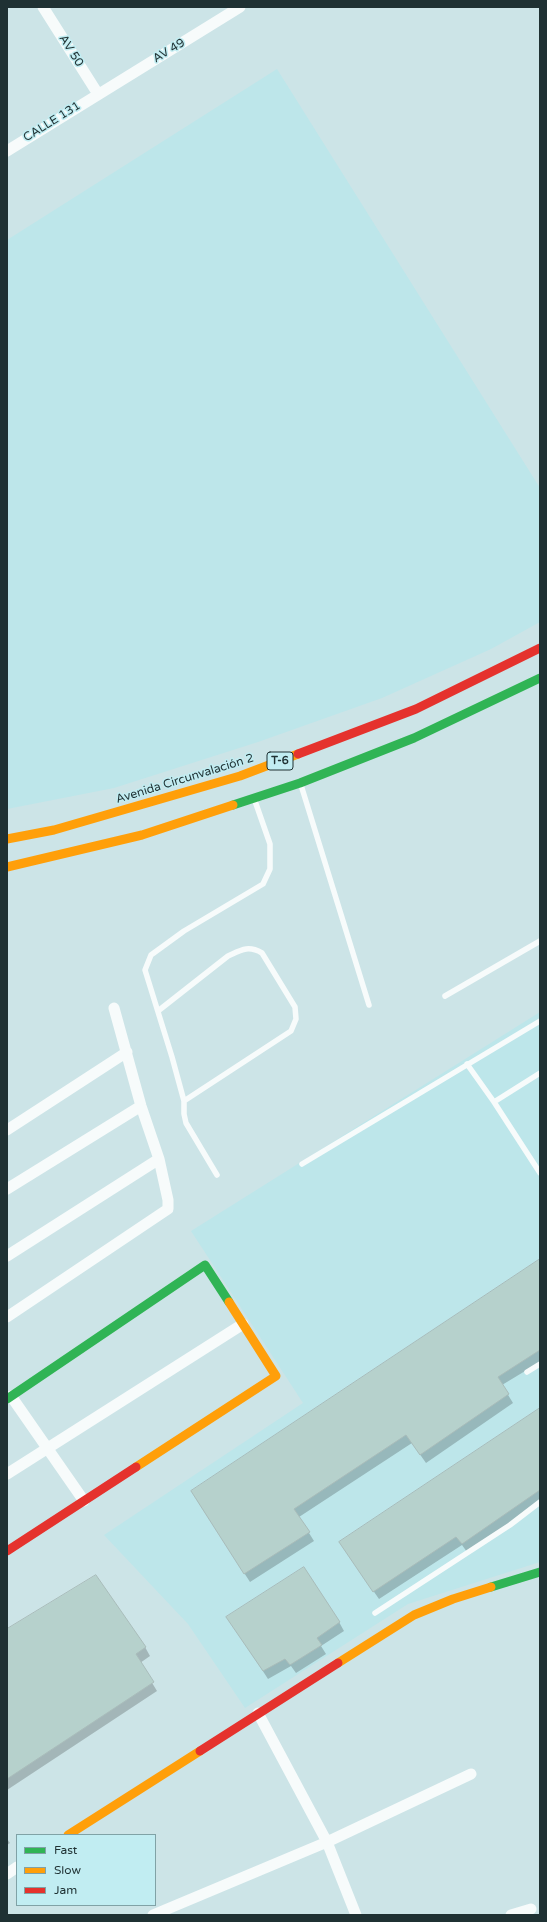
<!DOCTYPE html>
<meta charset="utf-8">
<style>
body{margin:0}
#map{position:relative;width:547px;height:1922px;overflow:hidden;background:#cce4e7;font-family:"Varela Round",sans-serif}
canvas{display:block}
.frame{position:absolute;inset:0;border:8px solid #1f3133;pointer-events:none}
.legend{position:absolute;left:16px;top:1834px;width:140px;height:72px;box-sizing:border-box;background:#c1edf2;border:1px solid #80a2a6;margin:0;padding:5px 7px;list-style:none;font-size:12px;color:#1f3133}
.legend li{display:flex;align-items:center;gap:8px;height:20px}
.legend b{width:20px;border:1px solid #80a2a6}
</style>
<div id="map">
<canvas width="547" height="1922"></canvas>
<div class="frame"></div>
<ul class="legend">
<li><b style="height:5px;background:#30b455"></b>Fast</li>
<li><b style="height:5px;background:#ff9f0a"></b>Slow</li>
<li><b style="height:5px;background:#e5322d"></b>Jam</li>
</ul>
</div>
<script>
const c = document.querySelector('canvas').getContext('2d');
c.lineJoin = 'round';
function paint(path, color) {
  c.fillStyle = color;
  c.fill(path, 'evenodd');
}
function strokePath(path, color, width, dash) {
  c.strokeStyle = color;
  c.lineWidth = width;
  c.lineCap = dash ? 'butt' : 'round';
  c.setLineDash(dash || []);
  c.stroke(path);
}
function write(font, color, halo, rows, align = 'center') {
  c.font = font + ' "Varela Round",sans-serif';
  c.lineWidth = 3;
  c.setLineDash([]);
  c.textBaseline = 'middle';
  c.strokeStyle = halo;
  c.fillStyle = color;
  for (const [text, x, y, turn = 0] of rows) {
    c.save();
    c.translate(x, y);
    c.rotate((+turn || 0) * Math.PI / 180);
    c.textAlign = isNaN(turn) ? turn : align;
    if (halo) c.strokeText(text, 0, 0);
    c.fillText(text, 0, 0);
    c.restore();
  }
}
const built = new Path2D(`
 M277,69l263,419v134l-49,27 -109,49 -124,44 -144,46 -107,21v-569z
 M540,1012v550l-132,42 -163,104 -57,-84 -84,-89 199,-132 -112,-172z`);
const shadow = new Path2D(`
 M540,1260v102l-38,23 11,18 -87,60 -14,-20 -113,74 15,24 -64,41 -53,-82z
 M540,1409v93l-73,50 -5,-7 -83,54 -34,-49z
 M339,1622l5,9 -23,15 5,8 -30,19 -5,-7 -23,13 -35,-54z
 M7,1630l138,17 5,9 -10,7 17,28 -150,99z
 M7,1839l3,4 -3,2z`);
const building = new Path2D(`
 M540,1259v91l-42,27 11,17 -89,61 -14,-20 -112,74 16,23 -66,42 -53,-83z
 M540,1408v82l-78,54 -6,-7 -83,55 -34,-50z
 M304,1567l36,55 -23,16 5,7 -32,20 -5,-6 -22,12 -37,-54z
 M96,1575l50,72 -10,7 18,28 -147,97v-150z`);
const lane = new Path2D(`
 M301,785l68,220
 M445,996l95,-55
 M158,1011l70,-55c13,-6 20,-11 34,-3l33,54 1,12 -5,12 -107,70
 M467,1064l27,38 46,71
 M494,1102l46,-29
 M302,1164l238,-143
 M217,1175l-31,-52 -2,-9v-13l-12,-44 -27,-87 6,-15 33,-24 79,-47 7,-15v-25l-15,-43
 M527,1372l13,-8
 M375,1613l135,-88 30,-23`);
const street = new Path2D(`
 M43,7l55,87
 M7,151l233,-144
 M7,1130l120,-78
 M7,1189l134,-83
 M7,1256l152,-97
 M7,1317l161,-108v-9l-9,-41 -18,-53 -27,-98
 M11,1396l73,105
 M7,1474l236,-150
 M258,1713l69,129 29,73
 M7,1874l10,-7
 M153,1915l174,-73 144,-68
 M511,1915l20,-6`);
const fast = new Path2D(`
 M233,805l67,-22 114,-45 126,-60
 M7,1399l198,-134 24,37
 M491,1587l49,-15`);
const slow = new Path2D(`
 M7,839l47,-9 186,-54 58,-22
 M7,867l135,-32 91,-30
 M136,1467l140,-91 -47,-74
 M338,1663l76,-48 39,-16 38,-12
 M68,1835l132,-84`);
const jam = new Path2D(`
 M298,754l118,-45 124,-61
 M7,1551l129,-84
 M200,1751l138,-88`);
const shields = [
 [280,761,26]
];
const shieldNames = [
 ["T-6",280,761]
];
const streetNames = [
 ["AV 50",71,51,58],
 ["AV 49",169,51,-31],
 ["CALLE 131",52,122,-32],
 ["Avenida Circunvalación 2",185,779,-17]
];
paint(built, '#bde6ea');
paint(shadow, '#0003');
paint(building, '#b6d1cc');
strokePath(building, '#a9bcba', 1);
strokePath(lane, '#f7fbfb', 5.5);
strokePath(street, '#f7fbfb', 11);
strokePath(fast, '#30b455', 9);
strokePath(slow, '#ff9f0a', 9);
strokePath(jam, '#e5322d', 9);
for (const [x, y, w] of shields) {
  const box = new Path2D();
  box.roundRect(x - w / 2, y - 9, w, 18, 3);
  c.fillStyle = '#c1edf2';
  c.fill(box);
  strokePath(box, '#1f3133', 1);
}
write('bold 11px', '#1f3133', null, shieldNames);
write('12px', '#1f3133', '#c1edf2', streetNames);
</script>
